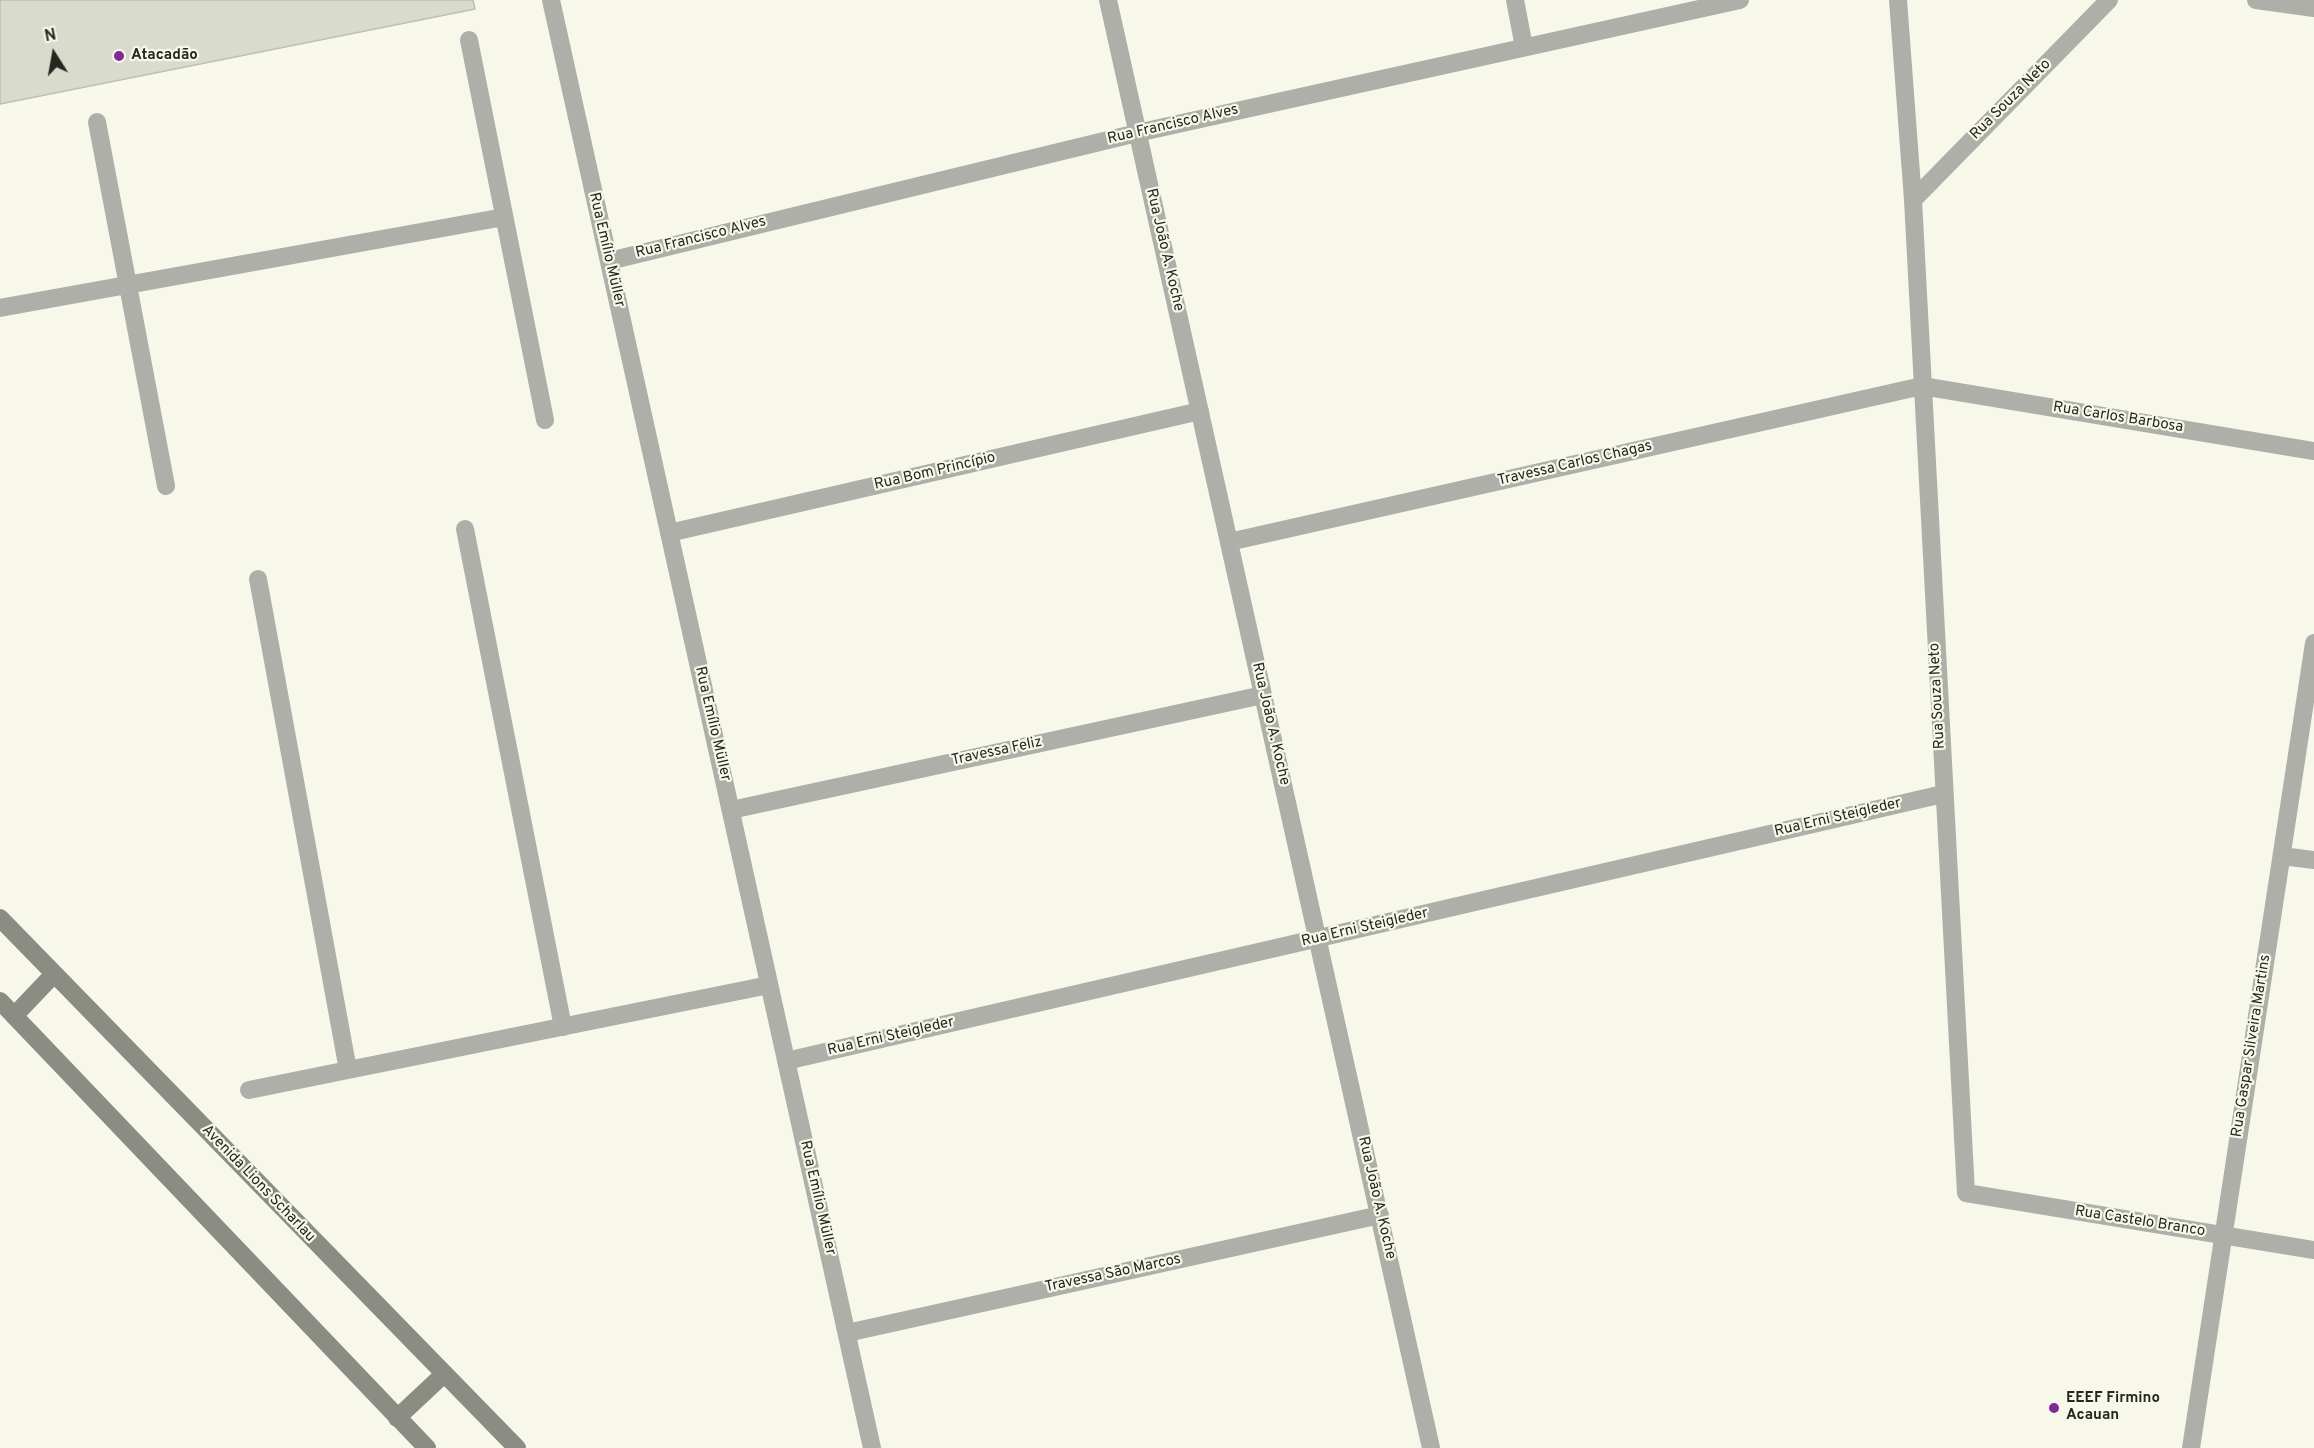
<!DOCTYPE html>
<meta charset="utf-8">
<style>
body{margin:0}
#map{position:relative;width:2314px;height:1448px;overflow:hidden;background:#f7f8e9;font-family:Overpass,sans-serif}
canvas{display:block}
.north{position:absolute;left:24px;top:24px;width:60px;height:60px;-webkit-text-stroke:4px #f7f8e9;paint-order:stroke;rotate:349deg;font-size:16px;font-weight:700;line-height:24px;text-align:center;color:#272722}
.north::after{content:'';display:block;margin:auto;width:21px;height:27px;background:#272722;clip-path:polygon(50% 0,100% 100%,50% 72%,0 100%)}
</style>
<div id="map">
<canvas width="2314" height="1448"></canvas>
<div class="north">N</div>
</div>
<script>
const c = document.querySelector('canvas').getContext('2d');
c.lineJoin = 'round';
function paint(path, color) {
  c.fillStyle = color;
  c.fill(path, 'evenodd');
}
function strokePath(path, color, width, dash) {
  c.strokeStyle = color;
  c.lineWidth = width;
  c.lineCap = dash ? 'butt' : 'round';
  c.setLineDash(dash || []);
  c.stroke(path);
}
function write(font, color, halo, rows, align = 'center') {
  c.font = font + ' Overpass,sans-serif';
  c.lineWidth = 4.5;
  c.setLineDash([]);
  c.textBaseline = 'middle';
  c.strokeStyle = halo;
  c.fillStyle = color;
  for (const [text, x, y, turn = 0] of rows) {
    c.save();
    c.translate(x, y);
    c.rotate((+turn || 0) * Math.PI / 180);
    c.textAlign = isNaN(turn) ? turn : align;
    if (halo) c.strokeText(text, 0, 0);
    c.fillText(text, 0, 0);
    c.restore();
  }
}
const building = new Path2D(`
 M0,0h473l2,9 -475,95z`);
const lane = new Path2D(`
 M469,40l76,380
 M97,122l69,364
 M0,308l504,-91
 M465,529l98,498
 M258,579l90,491
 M249,1090l520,-105`);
const street = new Path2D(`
 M551,0l321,1448
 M1108,0l323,1448
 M1515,0l9,47
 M1898,0l15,200 53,993 348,57
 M2256,0l58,8
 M1913,200l196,-200
 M609,261l528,-128 603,-133
 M669,533l531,-122
 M1229,542l693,-156 392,65
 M731,810l532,-115
 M2282,856l32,4
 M786,1061l1157,-267
 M847,1333l533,-118
 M2191,1448l123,-805`);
const secondary = new Path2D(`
 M0,918l517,530
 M0,1001l427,447
 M14,1016l40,-42
 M397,1418l46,-43`);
const markers = [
 [119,56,6,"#832995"],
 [2054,1408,6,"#832995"]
];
const poiNames = [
 ["Atacadão",131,56],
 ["EEEF Firmino",2066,1399],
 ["Acauan",2066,1416]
];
const streetNames = [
 ["Rua Souza Neto",2011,100,-45],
 ["Rua Francisco Alves",1173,125,-13],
 ["Rua Francisco Alves",701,238,-14],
 ["Rua Emílio Müller",606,250,77],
 ["Rua João A. Koche",1164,250,77],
 ["Rua Carlos Barbosa",2118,418,9],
 ["Travessa Carlos Chagas",1575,464,-13],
 ["Rua Bom Princípio",935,472,-13],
 ["Rua Souza Neto",1938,696,-93],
 ["Rua Emílio Müller",712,724,77],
 ["Rua João A. Koche",1270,724,77],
 ["Travessa Feliz",997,752,-12],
 ["Rua Erni Steigleder",1838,818,-13],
 ["Rua Erni Steigleder",1365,928,-13],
 ["Rua Erni Steigleder",891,1037,-13],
 ["Rua Gaspar Silveira Martins",2252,1046,-81],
 ["Avenida Lions Scharlau",258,1184,46],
 ["Rua Emílio Müller",817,1198,77],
 ["Rua João A. Koche",1376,1198,77],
 ["Rua Castelo Branco",2140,1222,9],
 ["Travessa São Marcos",1113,1274,-12]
];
paint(building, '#d9dbcc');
strokePath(building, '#bebfb1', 1.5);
strokePath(lane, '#aeafa9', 18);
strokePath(street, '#aeafa9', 18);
strokePath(secondary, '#8b8c83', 18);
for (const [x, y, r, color] of markers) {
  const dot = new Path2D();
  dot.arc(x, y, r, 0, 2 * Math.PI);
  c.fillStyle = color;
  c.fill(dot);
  strokePath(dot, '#f7f8e9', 2);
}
write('bold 15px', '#272722', '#f7f8e9', poiNames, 'left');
write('15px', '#272722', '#f7f8e9', streetNames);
</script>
